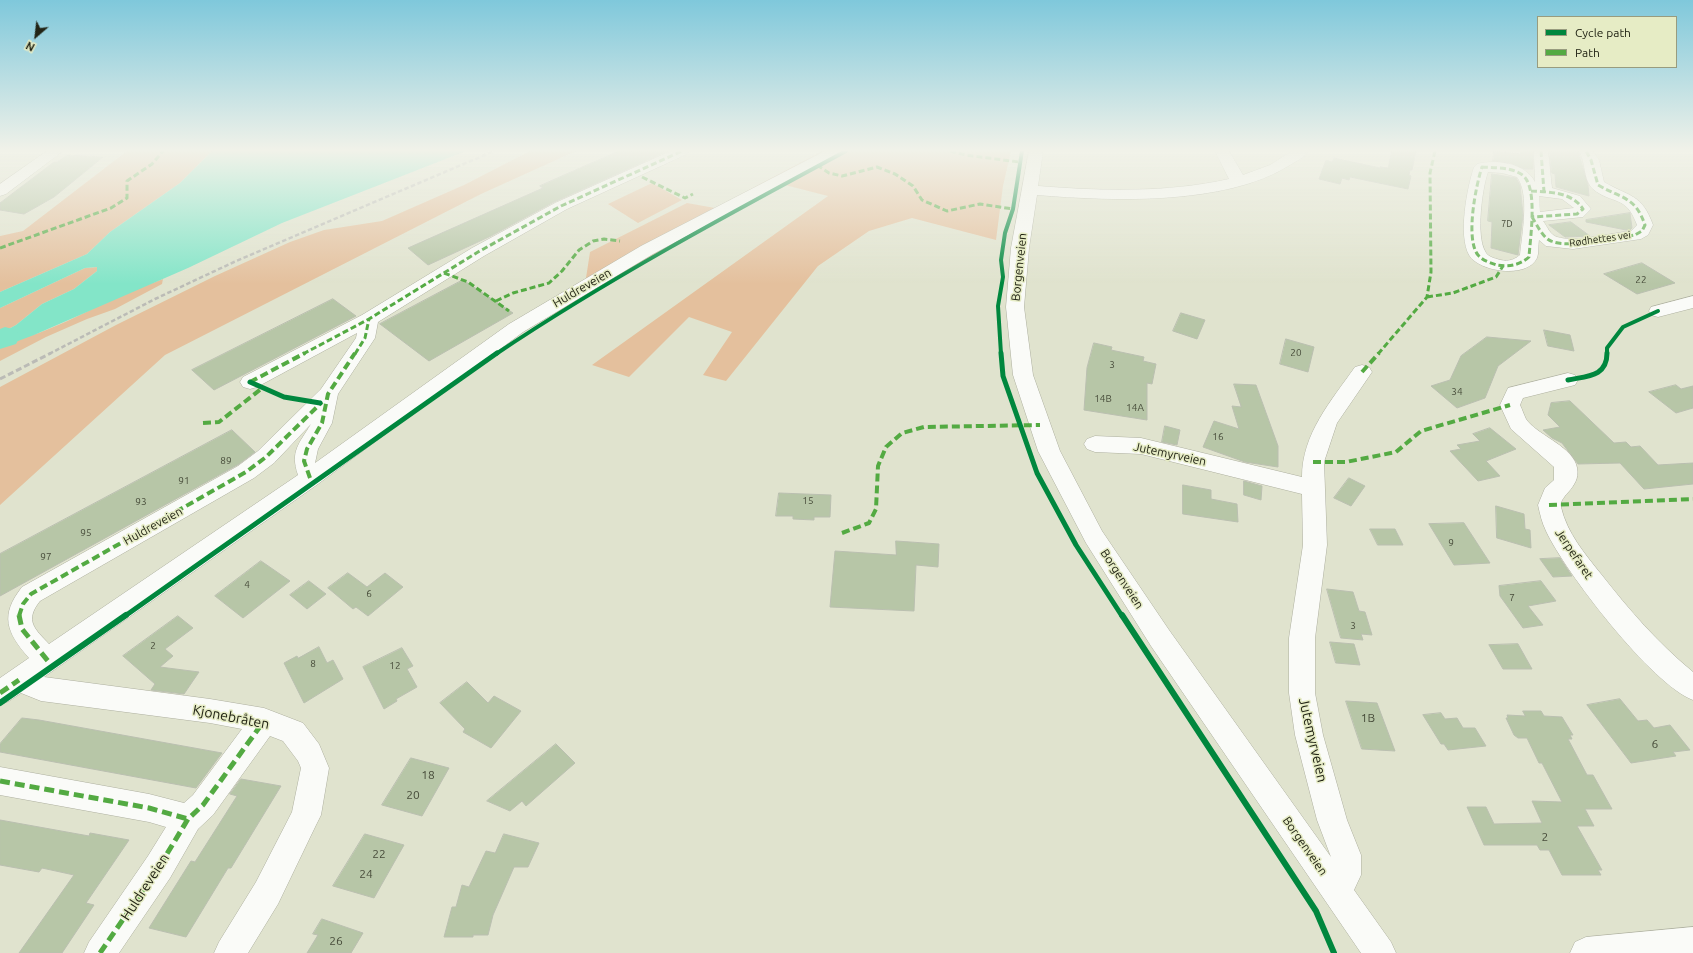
<!DOCTYPE html>
<meta charset="utf-8">
<style>
body{margin:0}
#map{position:relative;width:1693px;height:953px;overflow:hidden;background:#e0e3ce;font-family:Ubuntu,sans-serif}
canvas{display:block}
.legend{position:absolute;left:1537px;top:16px;width:140px;height:52px;box-sizing:border-box;background:#e6ecc5;border:1px solid #989c7f;margin:0;padding:5px 7px;list-style:none;font-size:12px;color:#222415}
.legend li{display:flex;align-items:center;gap:8px;height:20px}
.legend b{width:20px;border:1px solid #989c7f}
.north{position:absolute;left:16px;top:16px;width:40px;height:40px;-webkit-text-stroke:3px #e6ecc5;paint-order:stroke;rotate:208deg;font-size:11px;font-weight:700;line-height:16px;text-align:center;color:#222415}
.north::after{content:'';display:block;margin:auto;width:14px;height:18px;background:#222415;clip-path:polygon(50% 0,100% 100%,50% 72%,0 100%)}
</style>
<div id="map">
<canvas width="1693" height="953"></canvas>
<ul class="legend">
<li><b style="height:5px;background:#00873e"></b>Cycle path</li>
<li><b style="height:5px;background:#53aa42"></b>Path</li>
</ul>
<div class="north">N</div>
</div>
<script>
const c = document.querySelector('canvas').getContext('2d');
c.lineJoin = 'round';
function paint(path, color) {
  c.fillStyle = color;
  c.fill(path, 'evenodd');
}
function strokePath(path, color, width, dash) {
  c.strokeStyle = color;
  c.lineWidth = width;
  c.lineCap = dash ? 'butt' : 'round';
  c.setLineDash(dash || []);
  c.stroke(path);
}
function write(font, color, halo, rows, align = 'center') {
  c.font = font + ' Ubuntu,sans-serif';
  c.lineWidth = 3;
  c.setLineDash([]);
  c.textBaseline = 'middle';
  c.strokeStyle = halo;
  c.fillStyle = color;
  for (const [text, x, y, turn = 0] of rows) {
    c.save();
    c.translate(x, y);
    c.rotate((+turn || 0) * Math.PI / 180);
    c.textAlign = isNaN(turn) ? turn : align;
    if (halo) c.strokeText(text, 0, 0);
    c.fillText(text, 0, 0);
    c.restore();
  }
}
const green = new Path2D(`
 M127,151h85l-32,32 -70,49 -23,22 -87,38v-56l23,-5z
 M530,151h46l-95,43 -316,161 -165,150v-118l116,-62 99,-49 75,-34 34,-12 58,-9 82,-36z
 M822,151h189l-8,35 -7,54 -84,-22 -43,13 -51,35 -92,115 -23,-6 29,-43 -43,-15 -60,60 -37,-12 236,-169 -43,-11 -193,106 -74,51 66,-51 6,-39 97,-49 28,5z
 M652,183l30,17 -44,23 -30,-19z
 M98,267l-1,4 -23,18 -32,15 -26,21 -13,7 4,8c26,1 84,-31 110,-43 15,-6 31,-12 46,-18l-1,5 -47,25 -28,10 -41,18 -46,24v-53l85,-40z`);
const water = new Path2D(`
 M212,151h254l-184,72 -94,45 -154,67 -16,6 -11,-1 -4,-8 13,-7 26,-21 32,-15 23,-18v-4l-12,1 -85,40v-16l87,-38 23,-22 70,-49z`);
const river = new Path2D(`
 M5,327l11,3 4,7 -4,7 -16,5v-20z`);
const building = new Path2D(`
 M619,151h49l-114,51 -63,34 -63,29 -20,-17 135,-60 -3,-2z
 M1392,151h24l-4,19h-2l-1,5 2,1 -3,13 -58,-12 -1,3 -7,-2 -2,6 -21,-5 7,-19 6,2 2,-4 46,10v-1l8,1z
 M1494,151l27,3v-3h12v18h-9l-14,-6 -17,-2z
 M1549,151h29l10,34 1,11 -33,-9 -1,-13 -3,-1z
 M67,155l36,2 -49,40 -30,17 -24,-4v-7l54,-41h3z
 M1492,174l24,4 4,7 3,30 -5,40 -27,-7 1,-26 -4,-1z
 M1630,213l2,15 -2,2h-4l-40,-8v-2z
 M1571,222l19,14 -25,1 -16,-12z
 M1642,263l33,20 -38,11 -33,-20z
 M463,280l50,33 -84,48 -49,-37z
 M333,299l23,17 -142,74 -22,-20z
 M1181,313l24,7 -8,19 -24,-8z
 M1544,330l26,5 4,16 -26,-5z
 M1487,337l44,4 -33,25 -13,32 -28,10 -26,-22 19,-6 11,-24z
 M1286,339l28,8 -6,25 -28,-8z
 M1094,343l18,4 -1,3 33,7 -1,4 13,3 -4,20 -5,-1v37l-63,-10 3,-42z
 M1234,384l22,1 22,61v21l-33,-5 -42,-15 11,-26 25,8 -7,-23 9,1z
 M1676,385l5,4 12,-3v22l-17,5 -27,-21z
 M1570,401l44,42 12,-1 5,5 9,-1 18,19 35,-2v21l-49,5 -24,-26 -42,1 -16,-21 -10,-5 -9,-8 17,-3 -12,-12 3,-12z
 M1165,426l15,4 -3,15 -15,-3z
 M1490,428l26,21 -30,12 14,15 -22,5 -28,-30 11,-2 -4,-4 23,-4 -7,-7z
 M232,430l23,22 -16,12 -239,132v-42z
 M1349,478l16,8 -14,20 -17,-8z
 M1244,481l18,5 -1,14 -17,-5z
 M1183,485l28,5v9l26,5 1,18 -55,-8z
 M779,493l52,2 -1,22h-16v3l-21,-1v-3h-17z
 M1496,506l28,8 1,15 5,1 1,18 -34,-10z
 M1464,523l26,40 -36,2 -25,-41z
 M1370,529h25l8,16h-25z
 M896,541l43,3 -1,23 -22,-2 -2,46 -84,-4 5,-56 61,4z
 M1560,558l12,18 -19,1 -13,-18z
 M261,561l29,20 -47,37 -28,-22z
 M348,573l19,14 18,-14 18,14 -35,29 -12,-9 -3,2 -25,-21z
 M309,581l17,13 -19,15 -17,-14z
 M1541,581l15,20 -28,5 15,19 -20,3 -23,-32 -1,-10z
 M1327,589l26,3 6,19 6,1 7,23 -11,-1 2,6 -22,-2z
 M178,616l15,12 -28,21 8,7 -13,11 39,5 -15,22 -33,-4 4,-6 -32,-28z
 M1330,642l24,2 6,21 -24,-2z
 M1518,644l14,25h-29l-14,-24z
 M319,647l8,16 6,-3 10,19 -39,24 -20,-40 13,-7 1,2z
 M402,648l11,18 -6,3 10,18 -21,12 1,2 -13,8 -21,-42z
 M467,682l21,21 6,-7 27,15 -30,37 -28,-16 2,-3 -25,-26z
 M1620,699l18,22 9,-1 7,8 16,-3 20,25 -17,2 3,4 -45,7 -44,-58z
 M1346,701l31,2 18,48 -33,-2z
 M1523,711h18l3,5 18,1 11,18h-3l2,4h-4l19,36h6l19,34h-27l9,17h-17l25,44h-4l3,5h-39l-13,-25h-9l-3,-5h-53l-17,-38h19l8,17 48,-1 -10,-22 30,1 -20,-39h-3l-12,-25h-9l-4,-3 -8,-17h2l-1,-3 18,1z
 M1441,713l4,6 12,-1 6,10h12l11,18 -38,4 -4,-6h-3l-18,-29z
 M22,718l17,2 183,33 -26,35 -196,-36v-8z
 M556,744l19,19 -49,43 -4,-5 -12,10 -23,-10z
 M411,758l38,10 -27,48 -40,-11z
 M241,779l40,7 -50,82h-3l-42,69 -37,-9 42,-67 4,1 42,-66 -7,-2z
 M0,820l89,16 1,-3 39,7 -43,63 8,2 -32,48h-43l55,-78 -32,-7 -3,4 -39,-7z
 M365,834l39,11 -30,53 -41,-12z
 M504,834l35,9 -11,24h-14l-21,48 -5,20h-15v2h-29l8,-30h4l6,-22 7,2 17,-36 9,2z
 M322,919l41,14 -12,20h-44l11,-18 -5,-1z`);
const minor = new Path2D(`
 M47,151h16l-57,43 -6,2v-12z
 M671,151h18l-2,3 -120,55 -83,47 -106,66 -3,16 -37,56 -6,29 -14,26 -3,14 194,-139 132,-78 184,-95h18l-2,3 -188,100 -130,78 -205,152 -274,193 166,22 54,9 39,15 16,21 10,24 -8,47 -5,10 -38,79 -30,49h-34l5,-11 37,-60 36,-70 9,-44 -3,-7 -15,-20 -13,-5 -57,79 -15,14 -28,49 -51,75h-35l5,-11 59,-86 18,-29 -17,-5 -149,-27v-28l149,27 35,9 9,-8 49,-66 -32,-6 -169,-22 -20,-8 -12,8 -9,4v-27l29,-20c-23,-26 -29,-43 -7,-71l216,-121 20,-15 63,-62 35,-51 1,-5 -100,54 -7,2 -7,-2 -3,-5 3,-5 119,-62 110,-67 83,-45zM311,424c-12,20 -21,27 -13,51l-249,169c-14,-15 -25,-23 -9,-43l214,-123 20,-15z
 M1029,151h14l-5,35c64,5 128,7 191,-7l-14,-28h14l14,24 27,-10 22,-14h17c-4,6 -13,10 -19,14 -65,41 -179,36 -253,30l-8,53 -5,59 9,68 27,76 42,80 67,99 162,227 -14,-37 -22,-85 -6,-42v-55l14,-93 -1,-51 -161,-40 -46,-2 -8,-3 -3,-5 3,-5 8,-3 46,2 161,39c0,-43 29,-76 53,-110l7,-2 7,2 3,5 -35,51 -13,39 3,83 -12,93v55l8,42 24,85 14,35v20l-7,15 37,52 5,11h-35l-210,-307 -65,-103 -48,-92 -25,-76 -7,-68 5,-59z
 M1534,151h14l4,37 28,8 11,13 -8,8 -40,4c4,5 7,14 14,16 19,6 54,-4 74,-6l6,-6c-11,-31 -25,-20 -44,-36 -10,-9 -7,-27 -14,-38h14l6,9 5,22c26,15 38,12 49,43l-5,10 -7,4 -68,10 -27,-3 -7,-6c-1,5 0,13 -2,18 -10,21 -58,14 -68,-3 -11,-20 -2,-67 5,-88l3,-3c18,-5 49,-1 58,18zM1488,172l14,1 15,4c13,17 5,58 3,78 -7,6 -14,7 -23,4 -4,-1 -10,-3 -12,-8 -9,-16 -3,-62 3,-79zM1539,196l23,3 12,9 -34,4z
 M1693,296v12l-35,9 -7,-2 -2,-4 2,-4z
 M1568,373l7,2 3,5 -3,5 -52,13 -3,7c2,4 4,10 6,14 10,15 43,26 50,45 8,23 -18,31 -15,43 6,26 24,47 40,67 29,37 56,68 92,98v28c-41,-15 -128,-128 -147,-169 -4,-8 -6,-17 -8,-26l7,-17 9,-8v-13l-43,-38 -11,-24 8,-17z
 M1693,927v26h-123l5,-11 11,-5z`);
const railFar1 = new Path2D(`
 M49,354l106,-55 79,-37 260,-111`);
const rail = new Path2D(`
 M0,379l51,-26`);
const quietFar2 = new Path2D(`
 M950,151l16,4 53,7
 M1541,151l3,41
 M817,165l12,8 13,3 35,-9 18,7 18,12 9,14 25,11 33,-7 33,5
 M1482,167c13,1 28,0 39,7 18,10 9,65 8,83 -9,8 -20,10 -32,8 -6,-2 -14,-4 -19,-10 -13,-16 -2,-70 4,-88z
 M642,177l43,21 8,-4
 M1531,191c19,1 41,1 52,18l-6,5 -45,3
 M1532,217c5,8 11,21 19,24 17,8 65,-3 84,-6l7,-4 3,-6c-10,-29 -23,-26 -47,-40l-7,-25 -5,-9
 M0,248l111,-40 16,-10v-17l25,-17 11,-13
 M444,273l24,9 41,29
 M1427,297l26,-4 43,-16 7,-11
 M496,301l17,-8 36,-10 13,-12 17,-21 14,-9 11,-2 16,2
 M303,354l66,-35
 M355,354l10,-16 4,-19 109,-67 83,-46 121,-55
 M1378,354l49,-57 4,-25 -1,-99 5,-22`);
const quietFar1 = new Path2D(`
 M1362,372l17,-19
 M250,382l55,-29
 M203,423l16,-1 42,-33
 M1313,462h33l50,-10 25,-21 89,-26
 M310,478l-6,-17 3,-12 15,-26 6,-29 27,-41
 M1549,505l144,-6
 M842,533l27,-10 7,-14 2,-43 8,-19 16,-14 22,-6 116,-2
 M19,616l4,-12 8,-10 215,-122 20,-15 56,-55`);
const quiet = new Path2D(`
 M19,615l3,14 26,32
 M0,693l19,-13
 M0,781l149,27 39,11
 M100,953l59,-86 29,-48 15,-14 61,-84`);
const cyclewayFar2 = new Path2D(`
 M496,354c112,-75 231,-139 350,-203
 M1001,354l-3,-48 5,-29 -2,-17 4,-27 8,-24 9,-58
 M1607,354v-6l16,-21 35,-16`);
const cyclewayFar1 = new Path2D(`
 M1001,353l2,23 34,97 39,72 46,71
 M1568,380c19,-4 39,-3 39,-27
 M250,382l34,15 36,6
 M125,616l372,-263`);
const cycleway = new Path2D(`
 M1122,615l194,296 18,42
 M0,703l126,-88`);
const farNumbernames = [
 ["7D",1507,224]
];
const farStreetnames = [
 ["Rødhettes vei",1600,239,-8]
];
const numberNames = [
 ["22",1641,280],
 ["20",1296,353],
 ["3",1112,365],
 ["34",1457,392],
 ["14B",1103,399],
 ["14A",1135,408],
 ["16",1218,437],
 ["89",226,461],
 ["91",184,481],
 ["15",808,501],
 ["93",141,502],
 ["95",86,533],
 ["9",1451,543],
 ["97",46,557],
 ["4",247,585],
 ["6",369,594],
 ["7",1512,598],
 ["3",1353,626],
 ["2",153,646],
 ["8",313,664],
 ["12",395,666]
];
const streetNames = [
 ["Borgenveien",1019,267,-84],
 ["Huldreveien",582,288,-30],
 ["Jutemyrveien",1170,454,12],
 ["Huldreveien",153,526,-29],
 ["Jerpefaret",1574,554,56],
 ["Borgenveien",1122,579,57],
 ["Borgenveien",1305,846,55]
];
const nearNumbernames = [
 ["1B",1368,718],
 ["6",1655,744],
 ["18",428,775],
 ["20",413,795],
 ["2",1545,837],
 ["22",379,854],
 ["24",366,874],
 ["26",336,941]
];
const nearStreetnames = [
 ["Kjonebråten",231,717,11],
 ["Jutemyrveien",1313,740,77],
 ["Huldreveien",145,887,-57]
];
paint(green, '#e4c09d');
paint(water, '#83e5c8');
paint(river, '#83e5c8');
paint(building, '#b7c6a7');
strokePath(building, '#babfb0', 1);
strokePath(minor, '#adaf9f', 1);
paint(minor, '#fafbf8');
strokePath(railFar1, '#bbbbb6', 2.5, [4.5, 2.5]);
strokePath(rail, '#bbbbb6', 3, [6, 3]);
strokePath(quietFar2, '#53aa42', 3, [6, 3]);
strokePath(quietFar1, '#53aa42', 4, [8, 4]);
strokePath(quiet, '#53aa42', 5, [10, 5]);
strokePath(cyclewayFar2, '#00873e', 4);
strokePath(cyclewayFar1, '#00873e', 5);
strokePath(cycleway, '#00873e', 6);
const sky = c.createLinearGradient(0, 0, 0, 284);
sky.addColorStop(0, '#7fc8db');
sky.addColorStop(0.53, '#f1f2e9');
sky.addColorStop(1, '#f1f2e900');
c.fillStyle = sky;
c.fillRect(0, 0, 1693, 284);
write('9px', '#474c3a', null, farNumbernames);
write('10px', '#222415', '#e6ecc5', farStreetnames);
write('10px', '#474c3a', null, numberNames);
write('12px', '#222415', '#e6ecc5', streetNames);
write('12px', '#474c3a', null, nearNumbernames);
write('14px', '#222415', '#e6ecc5', nearStreetnames);
</script>
